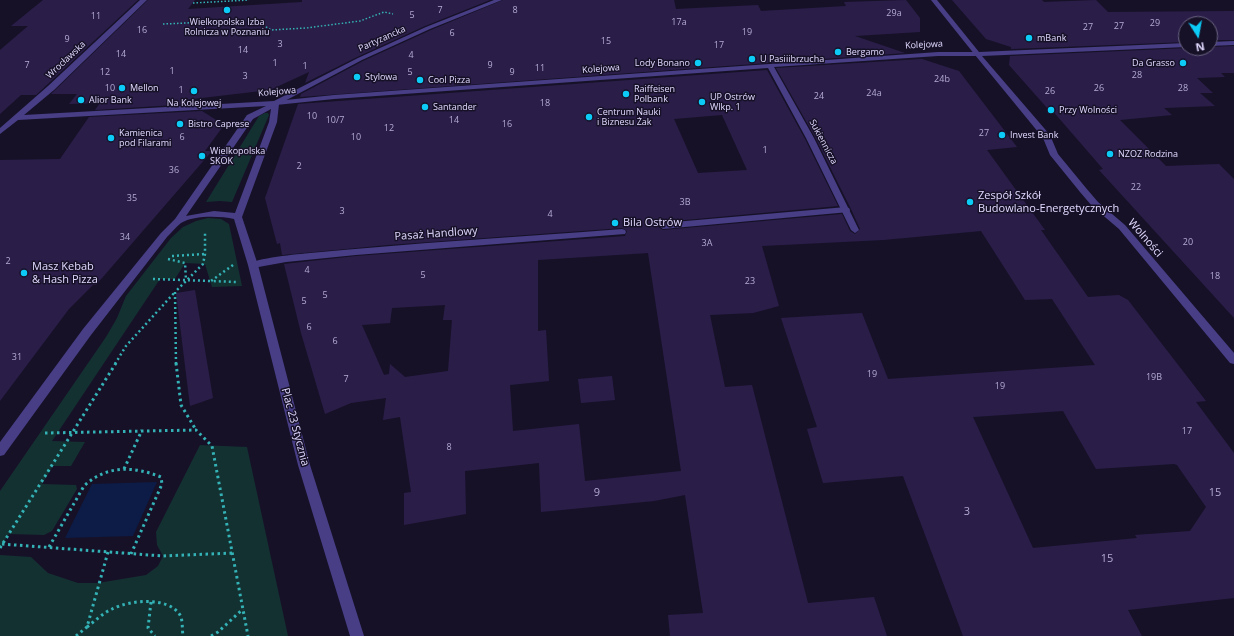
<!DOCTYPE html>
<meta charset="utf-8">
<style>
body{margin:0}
#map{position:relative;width:1234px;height:636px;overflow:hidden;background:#171128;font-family:"Open Sans",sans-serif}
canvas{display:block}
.north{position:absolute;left:1178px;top:16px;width:40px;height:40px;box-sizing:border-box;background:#171128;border:1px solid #68617e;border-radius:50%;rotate:169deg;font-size:11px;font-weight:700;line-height:16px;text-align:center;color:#e1d9fe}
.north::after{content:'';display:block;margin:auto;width:14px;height:18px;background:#0ccbf7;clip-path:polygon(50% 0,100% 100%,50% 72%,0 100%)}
</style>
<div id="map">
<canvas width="1234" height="636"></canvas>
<div class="north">N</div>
</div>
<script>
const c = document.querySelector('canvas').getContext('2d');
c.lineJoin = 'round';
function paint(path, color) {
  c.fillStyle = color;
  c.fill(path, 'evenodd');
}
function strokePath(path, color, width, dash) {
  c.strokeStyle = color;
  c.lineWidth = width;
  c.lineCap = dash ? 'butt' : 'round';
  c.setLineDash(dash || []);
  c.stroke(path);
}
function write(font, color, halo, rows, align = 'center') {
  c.font = font + ' "Open Sans",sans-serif';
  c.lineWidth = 3;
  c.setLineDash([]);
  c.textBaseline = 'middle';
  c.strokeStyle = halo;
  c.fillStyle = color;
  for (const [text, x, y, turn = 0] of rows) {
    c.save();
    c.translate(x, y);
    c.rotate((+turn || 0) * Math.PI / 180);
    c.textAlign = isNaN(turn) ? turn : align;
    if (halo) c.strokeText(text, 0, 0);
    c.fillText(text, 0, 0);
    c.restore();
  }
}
const green = new Path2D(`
 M265,113h3l1,2 -37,87 -12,-1 -14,1 53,-86z
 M208,218l13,1 8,5 13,62 -30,1 -7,-23 -20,-1 -10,16h-15l-108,162 33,1 -14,24h-18l-11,18 34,1 1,4 -25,42 -8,4 -35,-1 -9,14v-57l106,-154 11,-19 9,-22 45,-58 12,-11 13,-6z
 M200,445l47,2 41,189h-288v-81l31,2 17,16 30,10h20l48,-8 12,-9 5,-10 -6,-11 -1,-13z`);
const water = new Path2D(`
 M157,482l-24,54 -68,2 27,-54z`);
const building = new Path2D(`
 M43,0h95l-102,95h-15l-21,19v-64l28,-24h-17z
 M148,0h47l-7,9 114,-7v-2h188l-65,26 -68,31 -52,26 4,-11 -39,18 -86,10 6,4 -95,6 5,-7 -31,1 8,-10h-26z
 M503,0h171l2,9 82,-4 3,6 85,-5 -2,-4 62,-2 14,18v14l-65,4 50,17 -605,44 1,-3 62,-33 68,-31z
 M952,0h90l2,2 52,-2 12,12 126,-1v29h-24v-16h-24v18l-175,7v-2l-25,-8z
 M1234,46v27h-13l4,4 -28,1 16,15h-13l15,13 -51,2 8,7 -52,5 46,46 53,-2 15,15v139l-135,-148 4,-1 -52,-60h-3l-39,-44 1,-9z
 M922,59l37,12 58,76 -30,3 58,80h-4l47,67 31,-2 9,5 78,101 -10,1 38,51v145l-106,12 14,26h-179l-60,-160 -80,7 -16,-54 10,-2 -36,-109 81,-5 26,66 207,-14 -43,-66 -27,1 -44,-69 -98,9 -121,6 17,60 -26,7 -43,2 15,72 27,-2 56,218 66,-6 13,39h-217l-2,-21 35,-2 -18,-118 -31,6 -113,11 -2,-49 -74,8 1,43 -62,11v-32l7,-1 -11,-75 -17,3 3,-22 -35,5 -26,11 -24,-81 -17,-69 72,-8 269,-20 2,-5 -5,-3 -234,17 -106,10 -2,-12 -3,1 -12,-46 33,-94 469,-34 38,69 33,67 -175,16 -5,3v2l5,3 179,-16 8,17 5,3 5,-5 -9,-20 -36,-72 -39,-69zM722,115l25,55 -49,3 -24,-54zM648,253l33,218 -96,10 -6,-57 -66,7 -3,-46 39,-4 -3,-51 -8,1v-71zM445,305l-2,15h9l-4,51 -43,6 -15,-13 -1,10 -5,1 -22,-50 28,-2 2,-15zM1063,411l33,58 78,-5 3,1 29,42 -16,24 -55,4 2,3 -104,10 -60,-131z
 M202,111l22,14 -19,26h7l-116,134h-3l-24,24 -69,92v-241l60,-1 29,-42z
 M195,290l18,108 -23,8 -14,-113z
 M612,376l3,24 -34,3 -3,-24z`);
const pathFar2 = new Path2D(`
 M193,3l56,-3
 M163,24l92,-4 16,10 35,-2 54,-7 24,-9 9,2`);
const pathFar1 = new Path2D(`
 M172,256l33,-2
 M168,259l17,4 1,17
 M233,265l-22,16 25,1
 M153,279l58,2
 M115,364l11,-18 49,-54
 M176,364l-1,-72 28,-28 2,-10v-21`);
const path = new Path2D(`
 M176,363l5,42 15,25
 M45,433l151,-3 16,16 36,190
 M124,469l18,-39
 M2,544l161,12 70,-3
 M49,547l35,-61c22,-21 50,-20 77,-9l1,7 -31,70
 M0,548l116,-185
 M108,552l-21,75c8,-6 16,-14 25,-18 18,-9 56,-13 68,6 3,5 2,15 3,21
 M151,602l-3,26 7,8
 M76,636l11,-9
 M211,636l7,-4 25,-23`);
const service = new Path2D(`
 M846,207l3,1 1,2 -1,2 -186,17 -4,-3 4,-3z`);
const pedestrian = new Path2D(`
 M938,52h39l3,2 -3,2h-39l-164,11 40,71 45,92 -4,3 -4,-3 -45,-92 -38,-70 -434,31 -58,6 -4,-2 4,-2 58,-6z
 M622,229l3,1 1,2 -1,2 -269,21 -70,7 -33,6 -5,-3c5,-7 52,-11 62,-12 104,-10 208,-16 312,-24z`);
const minor = new Path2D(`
 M140,0h7l-93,90 -30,25 250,-14 84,-43 68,-31 68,-27h8l-72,29 -68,31 -83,44 -2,18 -35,95 16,48 52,200 54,171h-14l-52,-171 -50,-200 -14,-46c-14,-3 -40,-4 -53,4 -5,4 -10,10 -14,14l-76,98 -87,120 -4,1v-14l83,-113 78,-96 14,-14 72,-104 19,-9 -248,14 -18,14v-6l48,-42zM271,109l-2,13 -34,91 -21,-2 -28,5 67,-97z
 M931,0h6l42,52 207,-9v4l-204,9 68,79 8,19 28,34 12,14 27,23 109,128v11l-4,-1 -111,-134 -27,-23 -12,-14 -30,-37 -7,-17 -68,-83z
 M1234,41v4l-24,1v-4z`);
const markers = [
 [227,10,4,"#0ccbf7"],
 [1029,38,4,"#0ccbf7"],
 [838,52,4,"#0ccbf7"],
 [752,59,4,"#0ccbf7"],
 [698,63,4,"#0ccbf7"],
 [1183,63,4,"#0ccbf7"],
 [357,77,4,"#0ccbf7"],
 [420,80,4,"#0ccbf7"],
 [122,88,4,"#0ccbf7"],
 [194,91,4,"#0ccbf7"],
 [626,94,4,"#0ccbf7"],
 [81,100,4,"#0ccbf7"],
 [702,102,4,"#0ccbf7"],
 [425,107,4,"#0ccbf7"],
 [1051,110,4,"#0ccbf7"],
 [589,117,4,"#0ccbf7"],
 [180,124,4,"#0ccbf7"],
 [1002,135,4,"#0ccbf7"],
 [111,138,4,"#0ccbf7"],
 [1110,154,4,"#0ccbf7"],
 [202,156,4,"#0ccbf7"],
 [970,202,4,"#0ccbf7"],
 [615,223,4,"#0ccbf7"],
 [24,273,4,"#0ccbf7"]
];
const numberNames = [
 ["7",440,10],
 ["8",515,10],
 ["29a",894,13],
 ["5",412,15],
 ["11",96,16],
 ["17a",679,22],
 ["29",1155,23],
 ["27",1119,26],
 ["27",1088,27],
 ["16",142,30],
 ["19",747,32],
 ["6",452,33],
 ["9",67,39],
 ["15",606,41],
 ["3",280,44],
 ["17",719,45],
 ["14",243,50],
 ["14",121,54],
 ["4",411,55],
 ["1",275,63],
 ["7",27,65],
 ["9",490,65],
 ["1",305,66],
 ["11",540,68],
 ["1",172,71],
 ["12",105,72],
 ["5",410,72],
 ["9",512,72],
 ["28",1137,75],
 ["3",245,76],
 ["24b",942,79],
 ["10",110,88],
 ["26",1099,88],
 ["28",1183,88],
 ["1",181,90],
 ["26",1050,91],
 ["24a",874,93],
 ["24",819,96],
 ["18",545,103],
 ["10",312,116],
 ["10/7",335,120],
 ["14",454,120],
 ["16",507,124],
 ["12",389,128],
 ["27",984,133],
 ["6",182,137],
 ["10",356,137],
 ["1",765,150],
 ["2",299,166],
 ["36",174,170],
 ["22",1136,187],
 ["35",132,198],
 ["3B",685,202],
 ["3",342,211],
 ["4",550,214],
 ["34",125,237],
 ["20",1188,242],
 ["3A",707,243],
 ["2",8,261],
 ["4",307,270],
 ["5",423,275],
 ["18",1215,276],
 ["23",750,281],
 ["5",325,295],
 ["5",304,301],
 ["6",309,327],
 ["6",335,341],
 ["31",17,357],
 ["19",872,374],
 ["19B",1154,377],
 ["7",346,379],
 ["19",1000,386],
 ["17",1187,431],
 ["8",449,447]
];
const farPoinames = [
 ["Wielkopolska Izba",227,22,"center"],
 ["Rolnicza w Poznaniu",227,32,"center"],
 ["mBank",1037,38],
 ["Bergamo",846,52],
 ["U Pasiiibrzucha",760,59],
 ["Lody Bonano",690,63,"right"],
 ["Da Grasso",1175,63,"right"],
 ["Stylowa",365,77],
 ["Cool Pizza",428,80],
 ["Mellon",130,88],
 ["Raiffeisen",634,89],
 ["Polbank",634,99],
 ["UP Ostrów",710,97],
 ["Wlkp. 1",710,107],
 ["Alior Bank",89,100],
 ["Na Kolejowej",194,103,"center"],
 ["Santander",433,107],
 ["Przy Wolności",1059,110],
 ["Centrum Nauki",597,112],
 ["i Biznesu Żak",597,122],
 ["Bistro Caprese",188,124],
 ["Kamienica",119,133],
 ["pod Filarami",119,143],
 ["Invest Bank",1010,135],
 ["Wielkopolska",210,151],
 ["SKOK",210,161],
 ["NZOZ Rodzina",1118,154]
];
const farStreetnames = [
 ["Partyzancka",382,39,-24],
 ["Kolejowa",924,45,-3],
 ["Wrocławska",66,60,-43],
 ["Kolejowa",601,69,-4],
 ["Kolejowa",277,92,-5],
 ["Sukiennicza",823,142,62]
];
const poiNames = [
 ["Zespół Szkół",978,196],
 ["Budowlano-Energetycznych",978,209],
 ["Bila Ostrów",623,223],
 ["Masz Kebab",32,267],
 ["& Hash Pizza",32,280]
];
const streetNames = [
 ["Pasaż Handlowy",436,234,-4],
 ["Wolności",1145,238,49],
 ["Plac 23 Stycznia",295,427,75]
];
const nearNumbernames = [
 ["9",597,493],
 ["15",1215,493],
 ["3",967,512],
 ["15",1107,559]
];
paint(green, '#143132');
paint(water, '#0c1c46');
paint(building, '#2a1e49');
strokePath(pathFar2, '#34b3b7', 1.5, [1.5, 2]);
strokePath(pathFar1, '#34b3b7', 2.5, [2, 3]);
strokePath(path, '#34b3b7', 3, [2.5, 3.5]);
paint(service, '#473e86');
paint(pedestrian, '#473e86');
paint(minor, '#473e86');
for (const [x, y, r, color] of markers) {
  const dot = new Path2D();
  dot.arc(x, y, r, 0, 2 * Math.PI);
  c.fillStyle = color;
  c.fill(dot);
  strokePath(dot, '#171128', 1.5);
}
write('9px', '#b3aad1', null, numberNames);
write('9px', '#e1d9fe', '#171128', farPoinames, 'left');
write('9px', '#e1d9fe', '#171128', farStreetnames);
write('11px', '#e1d9fe', '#171128', poiNames, 'left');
write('11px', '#e1d9fe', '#171128', streetNames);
write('11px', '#b3aad1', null, nearNumbernames);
</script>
